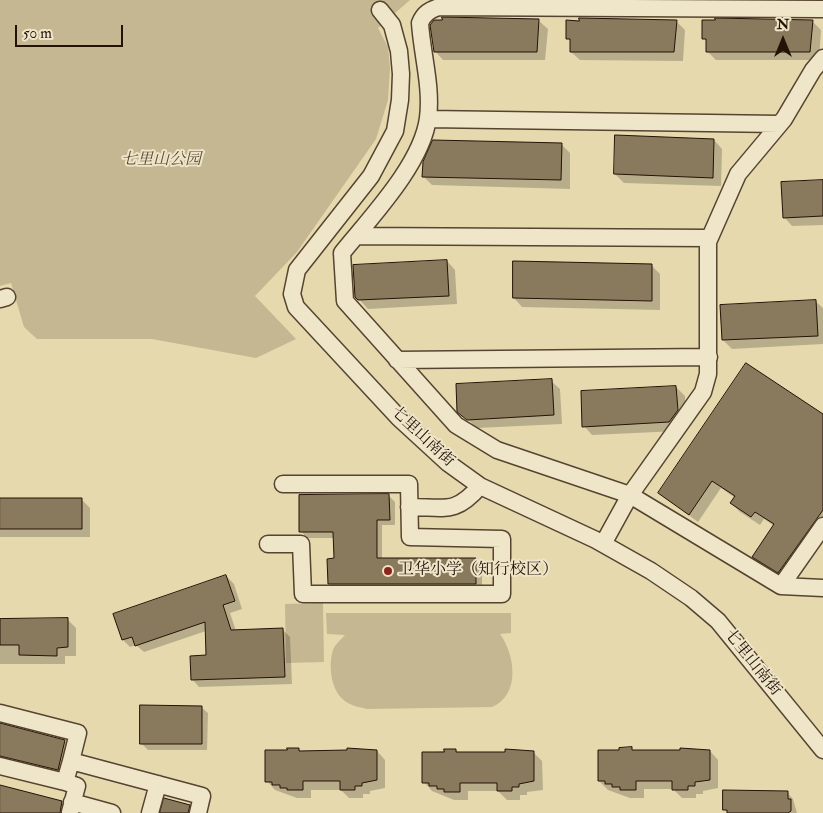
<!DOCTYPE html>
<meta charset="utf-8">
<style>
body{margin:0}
#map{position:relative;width:823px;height:813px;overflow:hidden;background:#e6d9ae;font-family:"IM FELL Double Pica",serif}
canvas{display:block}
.north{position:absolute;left:758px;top:15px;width:50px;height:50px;-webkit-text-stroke:4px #efe6ca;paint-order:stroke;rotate:0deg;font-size:14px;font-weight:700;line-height:20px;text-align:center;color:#241206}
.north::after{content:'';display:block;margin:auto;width:18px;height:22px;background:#241206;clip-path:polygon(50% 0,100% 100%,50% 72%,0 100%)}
.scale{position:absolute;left:15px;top:25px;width:108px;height:22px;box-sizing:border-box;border:2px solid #241206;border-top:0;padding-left:6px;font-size:15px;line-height:18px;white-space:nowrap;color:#241206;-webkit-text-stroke:4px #efe6ca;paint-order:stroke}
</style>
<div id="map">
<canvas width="823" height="813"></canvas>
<div class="north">N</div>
<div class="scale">50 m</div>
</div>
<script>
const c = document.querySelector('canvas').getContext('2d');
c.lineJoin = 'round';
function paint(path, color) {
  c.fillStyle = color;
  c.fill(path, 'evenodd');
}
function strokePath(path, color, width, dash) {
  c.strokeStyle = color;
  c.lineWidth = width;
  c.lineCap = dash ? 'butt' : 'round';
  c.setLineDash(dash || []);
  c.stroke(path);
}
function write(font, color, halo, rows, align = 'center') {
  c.font = font + ' "IM FELL Double Pica","Noto Serif SC",serif';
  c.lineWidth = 4;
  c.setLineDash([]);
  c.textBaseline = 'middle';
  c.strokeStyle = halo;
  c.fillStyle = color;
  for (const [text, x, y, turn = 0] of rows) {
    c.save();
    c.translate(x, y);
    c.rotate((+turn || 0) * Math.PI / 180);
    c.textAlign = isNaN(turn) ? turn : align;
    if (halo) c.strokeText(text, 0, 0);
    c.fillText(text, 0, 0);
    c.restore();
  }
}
const green = new Path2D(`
 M0,0h410l-32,28 10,19 2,21 -2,32 -12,39 -79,113 -42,44 41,43 -40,19 -104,-19h-115l-13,-12 -13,-44 -11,3z
 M323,603l1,59 -38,1 -1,-59z
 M326,613h185v20l-11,1c15,20 21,61 -8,73l-125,2c-7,-2 -16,-3 -22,-8 -14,-10 -17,-35 -12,-51 2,-6 8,-10 12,-15l-18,-1z`);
const shadow = new Path2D(`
 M539,21l9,8 -3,31h-102l-8,-9z
 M676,21l9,9 -2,31 -103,-1 -9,-8v-10l-3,-4z
 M812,21l9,9 -2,30h-103l-9,-9v-9l-3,-4z
 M714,140l8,9 -1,37 -97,-3 -9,-9z
 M562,145l8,8v36l-138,-4 -8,-8z
 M823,181v44l-31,1 -8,-9z
 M447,261l8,9 2,34 -89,5 -12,-13z
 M652,266l8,8v36l-138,-3 -8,-9z
 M815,301l8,7v36l-91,5 -9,-9z
 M551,381l9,8 2,35 -85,4 -18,-17z
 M676,387l9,9 1,23 -8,12 -86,4 -8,-9z
 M823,415v114l-36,51 -25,-15 -9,-8 21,-31 -10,-7 -4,6 -20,-13 -9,-9 4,-5 -14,-10 -23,34 -39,-29z
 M389,496l6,6v23h-13v35l93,-1 7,6v25h-147l-6,-7 6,-23v-22h-28l-6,-7z
 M0,499l82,1 8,8v29h-90z
 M226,576l8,8 8,25 -12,4 6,18 47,-1 7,7 2,47 -93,3 -7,-8 15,-22 -1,-26 -62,21 -8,-7 -6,2 -7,-7z
 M0,620h68l8,8v28h-11v8h-65z
 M201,707l7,6 -1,37h-59l-7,-7z
 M0,725l65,16 8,8 -7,28 -66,-16z
 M298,749l4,3 75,-1 8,9v28l-15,3v3h-7v4h-14l-8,-8h-30v8h-14l-22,-8 -8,-9 21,-29z
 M631,749l3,3 76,-1 8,9v28l-15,3v3h-7v4h-14l-9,-9h-29v9h-14l-22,-8 -9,-9 22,-30z
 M456,750l3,3h75l8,8 1,29 -16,2v3h-7v5h-13l-9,-9h-30v9h-14l-22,-9 -8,-9v-29z
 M0,786l62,17 8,10h-70z
 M787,792l6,7 4,14h-69l-3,-3z`);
const building = new Path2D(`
 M442,17l97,2 -2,33h-103l-4,-27 4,-5h8z
 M579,18l98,2 -3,32h-104v-13h-4v-19l13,1z
 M715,18l98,2 -3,32h-104v-13h-4v-19h13z
 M615,135l99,4 -1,39 -99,-4z
 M433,140l129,3 -1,37 -139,-3 1,-15z
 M823,180v36l-40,2 -2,-36z
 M447,260l2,36 -91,4 -3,-3 -2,-32z
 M513,261l139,3v37l-139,-3z
 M816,300l2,36 -96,4 -2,-35z
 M746,363l77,51v96l-45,63 -26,-16 22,-33 -19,-12 -4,5 -21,-14 5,-7 -23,-15 -23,34 -31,-22z
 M552,379l2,36 -87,5 -10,-8 -1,-28z
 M676,386l2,24 -9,12 -87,5 -1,-36z
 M389,494l1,26h-13v38h99v26h-148l-1,-25 7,-1 -1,-26h-34v-37z
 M0,498h82v31h-82z
 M226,575l9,26 -12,4 8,25 52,-2 2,49 -94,3 -1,-24 16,-1 -1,-33 -70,24 -3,-9 -10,3 -9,-26z
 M68,618v29l-11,1v8l-38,-1v-10h-19v-26z
 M140,705l62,1v38h-62z
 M0,723l65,17 -7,30 -58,-14z
 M632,747v3h48v-2l30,2v30l-15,2v4h-7v4h-16v-9h-36v9h-16v-3h-8v-3h-7v-3h-7v-31h21v-2z
 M287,748h12v3l48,-1v-2l30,2v30l-15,3v3h-7v4h-15v-9h-37v9h-16v-2h-7v-3h-8v-3h-7v-32h22z
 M444,749h12v3h49v-3l29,2v30l-15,3v3h-7v4h-15v-8h-37v9h-16v-3h-7v-3h-8v-3h-7v-31h22z
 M0,785l62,16 -2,12h-60z
 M723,790l65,1v8h3v12l-3,2h-61v-3h-4z
 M164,798l26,7 -2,8h-28z`);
const minor = new Path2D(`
 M823,9l-384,-2c-9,3 -15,6 -19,16 2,31 12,64 8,95 -6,46 -57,99 -86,135l3,48 111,124 41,25 133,45 151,91 42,2
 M380,10l12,15 7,26 2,23 -1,26 -5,31 -24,45 -74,94 -5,24 4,13 103,111 49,45 32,23 116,54 55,31 40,27 27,23 105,129
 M428,119l351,5
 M356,236l353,2
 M0,299l7,-2
 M397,360l312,-3
 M409,507c36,0 46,8 71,-21
 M268,544h33l2,50h199v-55l-92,-2 -1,-53h-126
 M603,544l27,-49 73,-103 5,-18v-132l30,-68 46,-55 29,-49 10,-12
 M781,586l42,-60
 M0,713l78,20 -7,28 131,35 -4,17
 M0,766l65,16 6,-21
 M65,782l12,4 -7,26
 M72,802l40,11
 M150,813l8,-29`);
const markers = [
 [388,571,5,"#8f2418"]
];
const parkNames = [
 ["七里山公园",161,161]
];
const streetNames = [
 ["七里山南街",422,437,43],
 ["七里山南街",752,663,51]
];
const poiNames = [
 ["卫华小学（知行校区）",398,571]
];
paint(green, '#c5b791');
paint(shadow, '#0003');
paint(building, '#89795d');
strokePath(building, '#241206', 1);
strokePath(minor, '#544430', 19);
strokePath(minor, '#efe6ca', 16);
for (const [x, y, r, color] of markers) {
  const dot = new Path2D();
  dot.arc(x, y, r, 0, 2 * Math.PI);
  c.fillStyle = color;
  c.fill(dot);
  strokePath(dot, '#efe6ca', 2);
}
write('italic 16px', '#5c4c37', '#efe6ca', parkNames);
write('16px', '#241206', '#efe6ca', streetNames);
write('16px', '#241206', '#efe6ca', poiNames, 'left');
</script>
